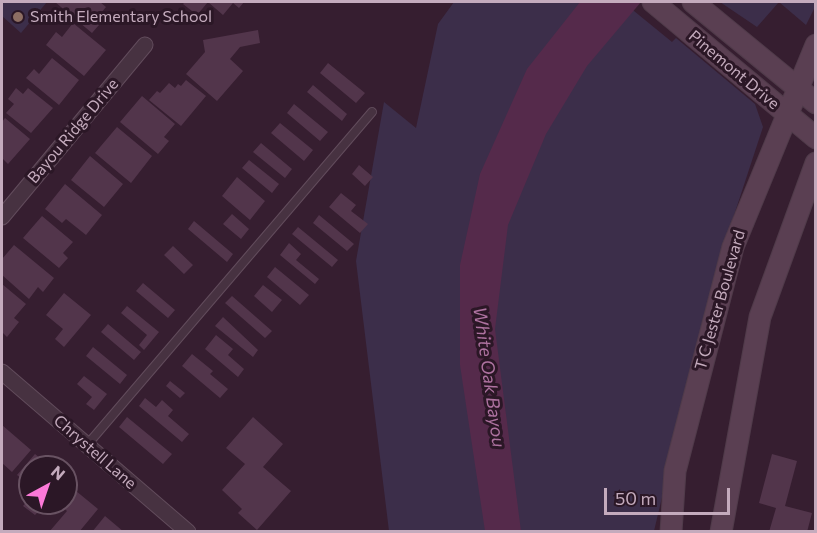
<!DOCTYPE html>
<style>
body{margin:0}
#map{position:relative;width:817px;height:533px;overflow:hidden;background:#361e30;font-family:Commissioner,sans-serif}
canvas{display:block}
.frame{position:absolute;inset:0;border:3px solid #c4abbd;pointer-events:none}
.north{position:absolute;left:18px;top:455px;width:60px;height:60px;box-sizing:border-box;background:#2b1726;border:2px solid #685262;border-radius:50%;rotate:40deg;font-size:16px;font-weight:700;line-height:24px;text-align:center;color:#c4abbd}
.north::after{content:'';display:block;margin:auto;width:21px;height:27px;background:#fc79d8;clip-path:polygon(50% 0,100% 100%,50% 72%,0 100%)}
.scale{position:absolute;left:604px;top:488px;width:126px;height:27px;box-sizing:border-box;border:3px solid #c4abbd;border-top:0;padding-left:8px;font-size:18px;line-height:21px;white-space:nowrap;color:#c4abbd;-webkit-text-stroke:4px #2b1726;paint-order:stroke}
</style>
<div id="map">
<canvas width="817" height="533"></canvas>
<div class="frame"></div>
<div class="north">N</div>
<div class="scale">50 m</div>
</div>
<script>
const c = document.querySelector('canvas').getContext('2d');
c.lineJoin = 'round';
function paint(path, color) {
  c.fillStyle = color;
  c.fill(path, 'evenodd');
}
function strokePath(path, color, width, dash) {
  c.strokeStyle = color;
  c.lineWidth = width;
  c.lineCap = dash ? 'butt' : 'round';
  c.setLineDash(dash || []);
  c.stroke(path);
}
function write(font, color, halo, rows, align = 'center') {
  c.font = font + ' Commissioner,sans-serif';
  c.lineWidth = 6;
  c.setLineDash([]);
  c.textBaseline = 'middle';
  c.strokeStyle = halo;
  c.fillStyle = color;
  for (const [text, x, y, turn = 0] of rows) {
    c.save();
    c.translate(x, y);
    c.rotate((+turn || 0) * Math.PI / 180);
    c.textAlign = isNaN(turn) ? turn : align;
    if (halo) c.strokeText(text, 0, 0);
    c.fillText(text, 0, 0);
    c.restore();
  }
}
const green = new Path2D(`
 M2,2h45l-26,31 -19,-17z
 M454,2h169l49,40 4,-4 79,66 8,23 -47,143 -62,261h-265l-33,-270 28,-159 32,26 22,-104z
 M720,2h95l1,3 -10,20 -27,-23 -22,25z`);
const water = new Path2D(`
 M580,2h61l-54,64 -41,68 -38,91 -13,104 26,202h-36l-25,-166v-100l20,-91 47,-105z`);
const building = new Path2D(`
 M55,2h45l6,5 -5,6 5,4 -14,16z
 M185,2h59l-5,6 -6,-5 -10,12 -15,-13 -11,13 -14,-11z
 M73,23l33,27 -22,26 -38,-31 10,-13 6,5z
 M258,30l2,13 -20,4 -10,12 13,12 -26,30 -31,-27 19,-22 -2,-12z
 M52,58l27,22 -20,25 -33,-27 8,-9 5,5z
 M328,63l37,30 -9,10 -36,-30z
 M186,80l20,16 -25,30 -32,-26 8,-9 3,2 9,-10 6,5 3,-4 3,2z
 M313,85l34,29 -5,7 -35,-29z
 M16,88l7,6 5,-6 25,20 -22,25 -25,-20 8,-9 -6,-5z
 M142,96l33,28 -11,13 5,4 -11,13 -38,-32z
 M294,104l34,28 -8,9 -33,-28z
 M5,118l25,21 -22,25 -6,-6v-36z
 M280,123l33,27 -9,11 -33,-28z
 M117,127l35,29 -21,27 -36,-30z
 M261,143l31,26 -7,9 -32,-26z
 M90,156l33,28 -19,23 -33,-27z
 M249,160l30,24 -7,9 -30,-25z
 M359,165l14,12 -8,9 -13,-12z
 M237,177l28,24 -15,19 -28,-24z
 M65,184l37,31 -16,20 -20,-16 -4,4 -17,-14z
 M341,193l15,12 -5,6 17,13 -8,9 -31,-26z
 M232,214l17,15 -8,10 -18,-15z
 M319,215l35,29 -7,7 -34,-28z
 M42,216l31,26 -10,11 5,5 -9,10 -36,-30z
 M194,221l39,33 -6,8 -39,-33z
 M298,227l40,33 -6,7 -40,-33z
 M289,243l12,11 -5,6 23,19 -4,5 -35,-29z
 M14,245l40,33 -11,14 -5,-5 -9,12 -27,-24v-16z
 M173,246l20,19 -9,9 -20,-19z
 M275,267l34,28 -9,10 -33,-28z
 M143,283l32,27 -7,8 -32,-27z
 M2,284l24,20 -12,14 5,4 -12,15 -5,-5z
 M263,285l19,15 -10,12 -18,-16z
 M64,293l27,22 -27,32 -9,-8 8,-10 -17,-14z
 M232,296l40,35 -7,7 -40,-35z
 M127,306l32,26 -15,18 -5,-5 8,-10 -26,-22z
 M223,317l35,33 -5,7 -38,-31z
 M108,324l33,28 -7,8 -33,-28z
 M216,335l17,14 -5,6 16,14 -6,8 -33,-28z
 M93,347l34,28 -7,9 -34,-28z
 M192,354l21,17 -3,3 18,15 -8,9 -38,-32z
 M84,376l23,18 -13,16 -8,-6 6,-7 -15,-13z
 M170,381l15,12 -5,5 -14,-12z
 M145,398l11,9 6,-7 11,10 -5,6 21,18 -7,8 -43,-36z
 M127,417l45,37 -9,10 -44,-37z
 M253,417l30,27 -20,23 28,24 -34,39 -19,-17 4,-4 -20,-19 23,-26 -19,-16z
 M2,425l29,25 -19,22 -10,-9z
 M35,454l16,13h-21v18l-13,-10z
 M772,454l25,7 -12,45 27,7 -5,19h-38l7,-24 -17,-5z
 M70,486l28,23 -19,23h-30l18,-21 -9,-8h8v-12z
 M30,498v5h16l-11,12 -12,-9z
 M105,516l19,16h-32z`);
const service = new Path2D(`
 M87,445l285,-333`);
const minor = new Path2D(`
 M2,217l143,-172
 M2,372l186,160`);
const secondary = new Path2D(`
 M653,2l163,136
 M693,2l123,101
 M671,532l4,-61 58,-224 83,-202
 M721,532l39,-215 56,-154`);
const markers = [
 [18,17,6,"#8d6e63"]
];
const poiNames = [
 ["Smith Elementary School",30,17]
];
const streetNames = [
 ["Pinemont Drive",734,70,40],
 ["Bayou Ridge Drive",73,131,-50],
 ["T C Jester Boulevard",720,300,-74],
 ["Chrystell Lane",95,452,41]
];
const waterNames = [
 ["White Oak Bayou",489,377,82]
];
paint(green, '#3c2e4a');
paint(water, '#552a4b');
paint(building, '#52354b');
strokePath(service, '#624c5c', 10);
strokePath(minor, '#624c5c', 17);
strokePath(secondary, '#503b4a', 23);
strokePath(service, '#473241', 8);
strokePath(minor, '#473241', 15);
strokePath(secondary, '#5a3f52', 21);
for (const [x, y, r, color] of markers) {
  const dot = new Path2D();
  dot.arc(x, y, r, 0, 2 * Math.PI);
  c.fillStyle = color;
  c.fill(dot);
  strokePath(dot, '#2b1726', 2);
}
write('16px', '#c4abbd', '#2b1726', poiNames, 'left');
write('16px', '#c4abbd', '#2b1726', streetNames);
write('italic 18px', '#ae72a0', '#2b1726', waterNames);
</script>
